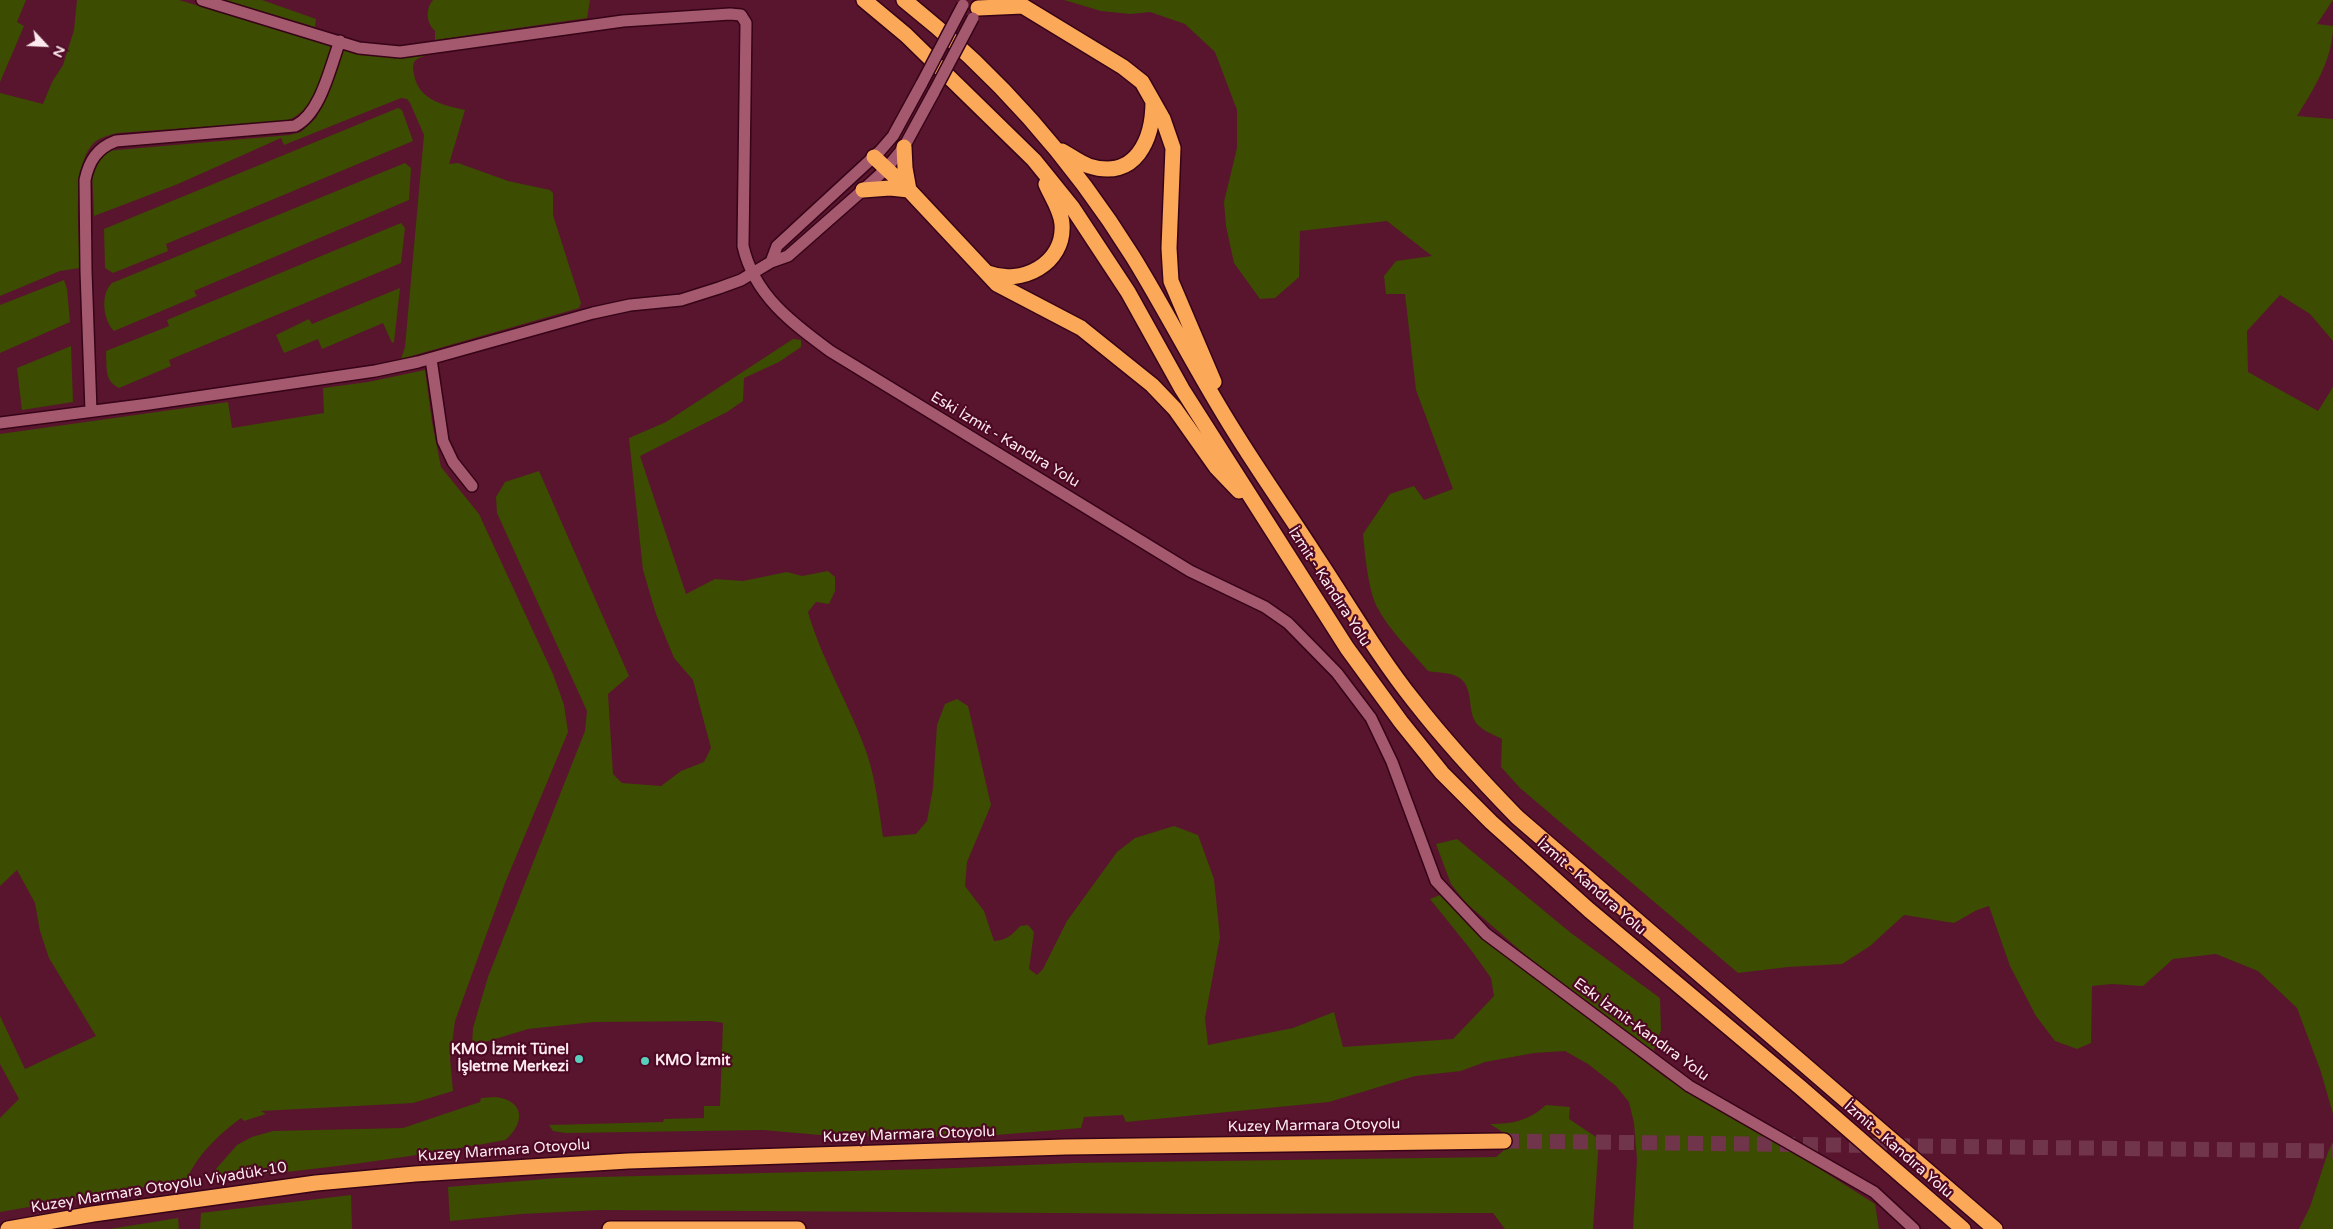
<!DOCTYPE html>
<meta charset="utf-8">
<style>
body{margin:0}
#map{position:relative;width:2333px;height:1229px;overflow:hidden;background:#59152e;font-family:"Varela Round",sans-serif}
canvas{display:block}
.north{position:absolute;left:20px;top:20px;width:50px;height:50px;-webkit-text-stroke:4px #4d0824;paint-order:stroke;rotate:115deg;font-size:14px;font-weight:700;line-height:20px;text-align:center;color:#fceaee}
.north::after{content:'';display:block;margin:auto;width:18px;height:22px;background:#fceaee;clip-path:polygon(50% 0,100% 100%,50% 72%,0 100%)}
</style>
<div id="map">
<canvas width="2333" height="1229"></canvas>
<div class="north">N</div>
</div>
<script>
const c = document.querySelector('canvas').getContext('2d');
c.lineJoin = 'round';
function paint(path, color) {
  c.fillStyle = color;
  c.fill(path, 'evenodd');
}
function strokePath(path, color, width, dash) {
  c.strokeStyle = color;
  c.lineWidth = width;
  c.lineCap = dash ? 'butt' : 'round';
  c.setLineDash(dash || []);
  c.stroke(path);
}
function write(font, color, halo, rows, align = 'center') {
  c.font = font + ' "Varela Round",sans-serif';
  c.lineWidth = 4.5;
  c.setLineDash([]);
  c.textBaseline = 'middle';
  c.strokeStyle = halo;
  c.fillStyle = color;
  for (const [text, x, y, turn = 0] of rows) {
    c.save();
    c.translate(x, y);
    c.rotate((+turn || 0) * Math.PI / 180);
    c.textAlign = isNaN(turn) ? turn : align;
    if (halo) c.strokeText(text, 0, 0);
    c.fillText(text, 0, 0);
    c.restore();
  }
}
const green = new Path2D(`
 M0,0h26l-9,22 7,4 -24,56z
 M77,0h102l152,46c-9,28 -15,65 -45,75l-169,12c-7,2 -16,4 -22,9 -25,21 -15,95 -15,126l-20,3 -60,25v-203l43,11 9,-22 11,-17 11,-35z
 M225,0h37l54,19 -1,8z
 M433,0h157l-3,18 -152,22v-9c-9,-8 -10,-22 -2,-31z
 M1064,0h1269l-16,24 16,2c0,33 -19,63 -36,90l36,3v222l-23,-27 -30,-19 -33,36 1,41 70,39 15,-24v727l-12,-42 -24,-64 -39,-37 -42,-17 -43,5 -30,27 -31,-2 -20,2 -1,57 -14,6 -22,-8 -19,-25 -26,-50 -21,-60 -12,4 -23,13 -50,-8 -34,31 -28,18 -54,3 -50,6 -218,-185 -19,-21 1,-28c-7,-4 -17,-7 -23,-13 -14,-12 -3,-39 -21,-49 -8,-5 -20,-4 -30,-6 -17,-20 -39,-41 -51,-64 -9,-18 -12,-53 -14,-73l27,-40 24,-8 10,14 29,-11 -37,-99 -11,-96h-19l-2,-18 12,-15 36,-5 -45,-35 -87,10 -1,46 -24,21 -15,1 -26,-36 -8,-37 -2,-24 13,-54v-38l-22,-58 -30,-28 -35,-12 -20,2 -29,-3z
 M345,47l97,3c-7,4 -20,5 -26,10 -4,3 -3,9 -2,14 4,26 29,31 51,36l-16,54 9,-1 50,18 42,9 3,3v22l28,88 -2,5 -178,51 4,-12 19,-212 -14,-32 -3,-4 -6,-1 -117,47 -3,-7 -103,46 -84,32 -2,-45 14,-20 184,-16 11,-3 15,-14z
 M398,108l4,2 11,31 -247,103 2,7 -55,22 -8,-5 -1,-39z
 M405,163l6,5 -2,32 -215,91 3,5 -83,35c-11,-11 -14,-37 -2,-48z
 M401,223l4,5 -4,35 -232,97 2,6 -52,22c-15,-7 -12,-21 -13,-37l63,-25 -2,-6z
 M64,280l3,9 3,33 -70,31v-48z
 M400,288l-6,54 -2,1 -9,-20 -61,26 -4,-10 -34,14 -8,-18 33,-16 3,5z
 M793,339l8,1v7l-22,15 -35,16 -1,23 -16,11 -87,44 46,138 29,-15 28,2 44,-9 15,4 26,-5 7,6v14l-6,13 -13,-2 -8,10c14,49 42,93 59,142 9,27 12,56 16,83l33,-3 11,-13 6,-33 4,-63 8,-21 12,-5 11,7 23,99 -24,57 -2,24 19,25 10,30c13,-1 18,-6 26,-15l8,-1 6,7 -5,37 8,6 6,-6 24,-48 50,-69 18,-14 39,-12 24,9 16,44 6,58 -15,81 3,27 85,-17 41,-16 9,35 110,-8 41,-43 -3,-18 -20,-28 -41,-51 10,-4 35,36 191,147 132,77 77,49 4,25h-246l4,-70 -3,-36 -5,-21 -13,-16 -28,-22 -23,-13 -31,2 -49,9 -24,9 -46,5 -86,26 -203,20 -3,-7 -39,2 -3,11 -97,8 -93,1 -71,-2 -57,-5 -197,3 -13,-2 -4,-6 114,-3 1,-3 40,-1v-12h16l3,-83 -12,-2 -117,1 -66,7 -56,17 1,-18 15,-51 97,-246 2,-20 -90,-198 -1,-16 9,-15 34,-11 90,205 -21,18 5,80 9,9 39,3 20,-15 23,-9 7,-14 -18,-68 -19,-22 -18,-44 -13,-44 -14,-132 37,-16z
 M71,346l2,56 -51,8 -5,-42z
 M425,370l7,52 9,45 38,47 74,160 11,31 4,27 -63,151 -50,138 -5,38 3,32 -40,12 -152,8 5,3 -22,7 -3,-3c-24,18 -42,35 -55,62l-186,32v-94l19,-19 -19,-35v-48l25,53 71,-33 -47,-78 -9,-27 -5,-28 -18,-33 -17,16v-452l228,-32 4,26 92,-15 -1,-25 45,-6z
 M1457,839l114,94 89,65 1,32 -8,22 -122,-92 -66,-58 -14,-18 -15,-40z
 M481,1098c6,0 14,-2 20,0 26,6 21,29 4,42 -98,19 -196,30 -296,40l7,-11 21,-24 15,-8 21,-6 130,-3 77,-26z
 M1546,1105l24,2 -1,12 30,20 -6,90h-88l-12,-16 -295,1 -598,-4 -79,4 -71,7 -2,-34 109,-9 373,-9 145,-6 421,-6 7,-6 1,-10 -3,-10 -11,-7c23,0 38,-3 56,-19z
 M2333,1142v87h-34l11,-22 18,-55z
 M351,1195l1,34h-152l1,-16z
 M178,1218l1,11h-69z`);
const highwayTunnel = new Path2D(`
 M1504,1141l829,10`);
const street = new Path2D(`
 M202,0l157,48 41,4 223,-31 107,-7 11,1 5,8 -3,223c11,49 49,77 87,105l360,220 75,36 23,16 49,50 34,45 21,44 44,119 50,53 203,152 185,106 40,37
 M771,262l6,-16 103,-95 13,-15 29,-53
 M431,359l12,82 10,21 19,24
 M91,411l-5,-140 -1,-91c4,-19 12,-32 31,-39l179,-15c26,-13 35,-59 45,-85
 M0,423l149,-19 226,-33 43,-9 175,-49 37,-8 51,-5 38,-12 22,-8 30,-18 17,-6 75,-66 23,-21 18,-22 30,-55`);
const highway = new Path2D(`
 M864,0l42,35 128,125 38,47 56,85 54,97 165,259 54,74 41,51 49,49 98,88 212,178 162,141
 M904,0c90,71 168,159 229,257 35,57 65,117 101,174 26,42 55,83 82,125 32,48 62,100 98,145 32,41 67,79 103,116l478,412
 M1013,0l110,67 19,15 21,37 10,29 -4,100 2,33 43,101
 M978,8l45,-2
 M1062,151c9,5 18,12 27,15 47,15 64,-27 64,-65
 M874,157l35,33 88,94 84,44 71,57 23,24 41,58 23,24
 M863,190l27,-2 19,2 -4,-22 -1,-21
 M988,273c33,13 77,-9 74,-49 -1,-14 -11,-28 -16,-40
 M8,1229l85,-15 223,-31 99,-9 213,-13 437,-14 439,-6
 M610,1229h188`);
const streetBridge = new Path2D(`
 M922,83l41,-78
 M934,92l39,-74`);
const markers = [
 [579,1059,5,"#5acebd"],
 [645,1061,5,"#5acebd"]
];
const streetNames = [
 ["Eski İzmit - Kandıra Yolu",1005,440,31],
 ["İzmit - Kandıra Yolu",1329,587,57],
 ["İzmit - Kandıra Yolu",1591,887,41],
 ["Eskı İzmit-Kandıra Yolu",1641,1030,36],
 ["Kuzey Marmara Otoyolu",1314,1126,-1],
 ["Kuzey Marmara Otoyolu",909,1135,-2],
 ["İzmit - Kandıra Yolu",1898,1150,41],
 ["Kuzey Marmara Otoyolu",504,1151,-4],
 ["Kuzey Marmara Otoyolu Viyadük-10",159,1188,-9]
];
const poiNames = [
 ["KMO İzmit Tünel",569,1050],
 ["İşletme Merkezi",569,1067],
 ["KMO İzmit",655,1061,"left"]
];
paint(green, '#3c4c00');
strokePath(highwayTunnel, '#71354b', 15, [15, 8]);
strokePath(street, '#360317', 14);
strokePath(highway, '#360317', 18);
strokePath(street, '#a4596e', 11);
strokePath(highway, '#fba858', 15);
strokePath(streetBridge, '#360317', 14, []);
strokePath(streetBridge, '#a4596e', 11);
for (const [x, y, r, color] of markers) {
  const dot = new Path2D();
  dot.arc(x, y, r, 0, 2 * Math.PI);
  c.fillStyle = color;
  c.fill(dot);
  strokePath(dot, '#4d0824', 2);
}
write('15px', '#fceaee', '#4d0824', streetNames);
write('bold 15px', '#fceaee', '#4d0824', poiNames, 'right');
</script>
